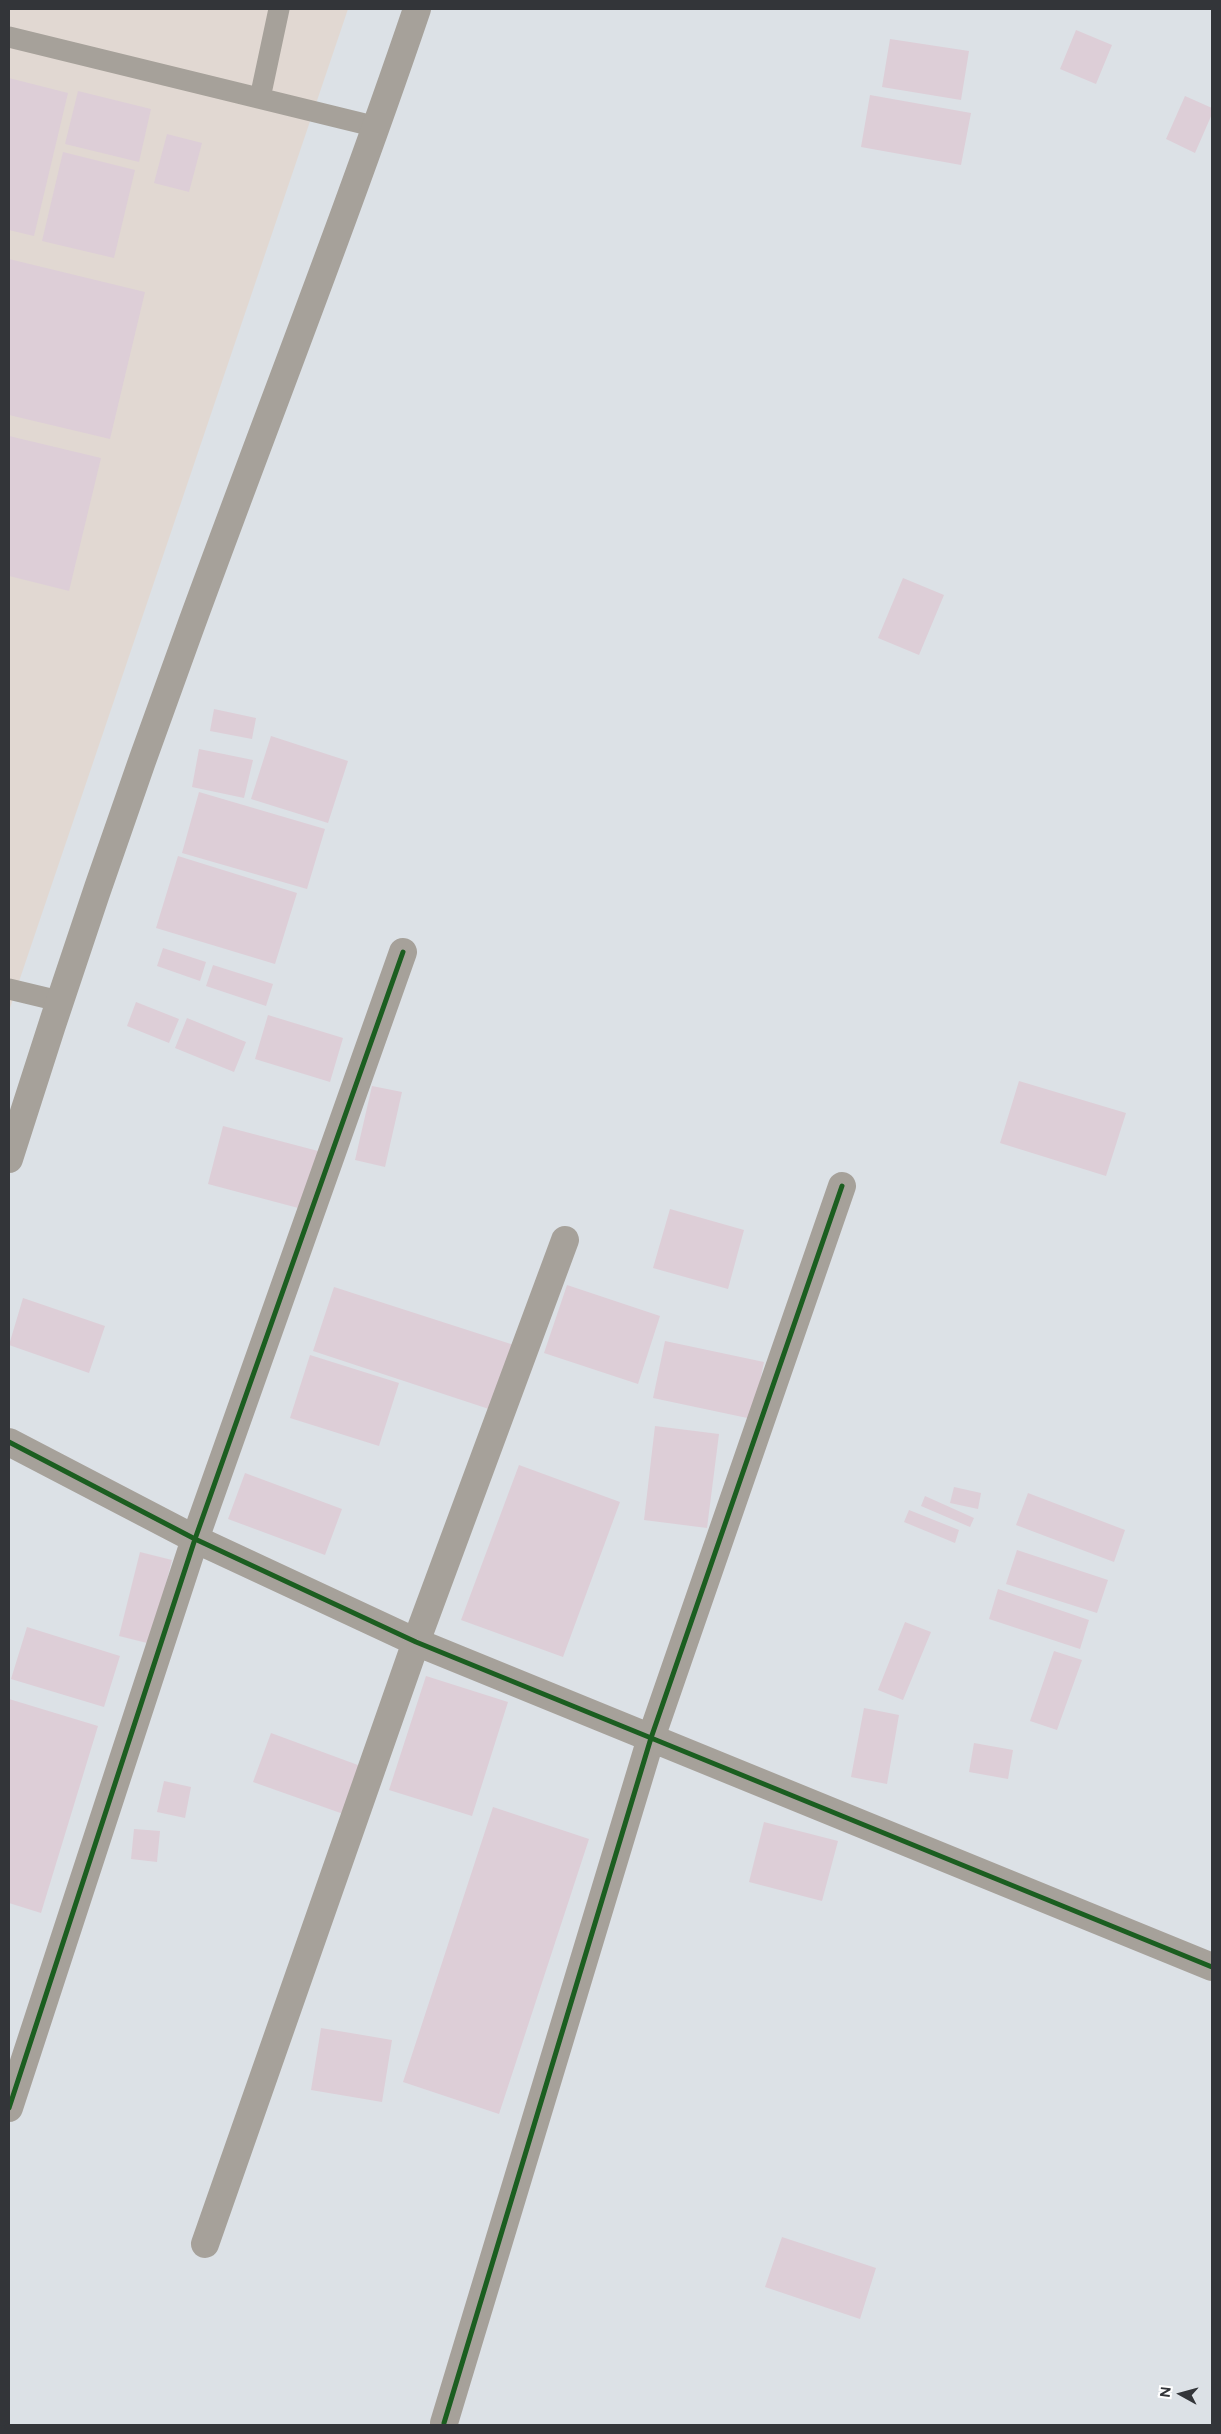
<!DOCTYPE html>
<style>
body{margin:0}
#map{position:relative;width:1221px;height:2434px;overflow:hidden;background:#dce1e6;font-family:Figtree,sans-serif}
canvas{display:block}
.frame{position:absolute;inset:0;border:10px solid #333539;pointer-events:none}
.north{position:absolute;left:1156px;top:2369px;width:50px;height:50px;-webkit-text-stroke:4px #fff;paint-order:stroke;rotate:277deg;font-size:14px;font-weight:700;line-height:20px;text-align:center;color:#333539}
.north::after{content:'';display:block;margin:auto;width:18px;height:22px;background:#333539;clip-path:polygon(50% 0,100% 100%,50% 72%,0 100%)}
</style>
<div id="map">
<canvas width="1221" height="2434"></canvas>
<div class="frame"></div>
<div class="north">N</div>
</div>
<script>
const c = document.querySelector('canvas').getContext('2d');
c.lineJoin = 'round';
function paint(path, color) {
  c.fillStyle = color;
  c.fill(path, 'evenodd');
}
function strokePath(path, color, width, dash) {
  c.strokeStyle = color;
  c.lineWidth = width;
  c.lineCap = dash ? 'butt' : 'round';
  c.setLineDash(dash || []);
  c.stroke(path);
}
const industrial = new Path2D(`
 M9,9h339l-339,1002z`);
const building = new Path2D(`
 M1076,30l36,15 -16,39 -36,-15z
 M890,39l79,12 -8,49 -79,-13z
 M9,78l59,15 -34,143 -25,-6z
 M78,91l73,18 -12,53 -74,-18z
 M870,95l101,18 -10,52 -100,-18z
 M1185,96l27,12v6l-17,39 -29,-14z
 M167,134l35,9 -13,49 -35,-9z
 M63,152l72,18 -21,88 -72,-17z
 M9,259l136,33 -35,147 -101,-24z
 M9,436l92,22 -32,133 -60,-15z
 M903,578l41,17 -25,60 -41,-17z
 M214,709l42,9 -4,21 -42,-8z
 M271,736l77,25 -20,62 -77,-24z
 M199,749l54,11 -9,38 -52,-11z
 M199,792l126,37 -18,60 -125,-36z
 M178,856l119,37 -22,71 -119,-36z
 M163,948l43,14 -6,19 -43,-15z
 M213,965l60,19 -7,22 -60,-20z
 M136,1002l43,17 -10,24 -42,-17z
 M268,1015l75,23 -13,44 -75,-23z
 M187,1018l59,24 -12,30 -59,-24z
 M1019,1081l107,32 -20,63 -106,-33z
 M372,1086l30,6 -17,75 -30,-7z
 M223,1126l95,25 -16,58 -94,-25z
 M670,1209l74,21 -16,59 -75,-21z
 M567,1285l93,31 -22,68 -94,-31z
 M334,1287l183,59 -22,65 -182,-60z
 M23,1298l82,28 -16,47 -80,-28z
 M665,1341l99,21 -12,57 -99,-21z
 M310,1355l89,28 -20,63 -89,-28z
 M655,1426l64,8 -12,94 -63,-8z
 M519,1465l101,37 -57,155 -102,-37z
 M245,1473l97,36 -17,46 -97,-36z
 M954,1487l27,6 -3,16 -28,-6z
 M1028,1493l97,37 -11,32 -98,-37z
 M925,1496l49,22 -4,9 -49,-21z
 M909,1510l50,20 -4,13 -51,-21z
 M1017,1550l91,30 -11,33 -91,-29z
 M140,1552l32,8 -21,84 -32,-8z
 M998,1589l91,31 -9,29 -91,-30z
 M905,1622l26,10 -28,68 -25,-10z
 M27,1627l93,29 -16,51 -93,-28z
 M1054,1651l28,9 -25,70 -27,-9z
 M426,1676l82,26 -36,114 -83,-26z
 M9,1699l89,27 -57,187 -32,-10z
 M864,1708l35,7 -12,69 -36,-7z
 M271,1733l95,35 -17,48 -96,-34z
 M974,1743l39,7 -5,29 -39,-7z
 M164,1781l27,6 -6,31 -28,-6z
 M493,1807l96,32 -90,275 -96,-32z
 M764,1822l74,19 -16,60 -73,-19z
 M134,1829l26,2 -3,31 -26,-3z
 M321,2028l71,12 -10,62 -71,-12z
 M782,2237l94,31 -16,51 -95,-32z`);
const lane = new Path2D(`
 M9,37l368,90
 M260,98l19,-89
 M9,989l50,12`);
const street = new Path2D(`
 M9,1159c56,-178 116,-354 180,-528 76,-208 157,-413 228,-622
 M9,1442l186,97 221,103 796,325
 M9,2108l186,-569 208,-587
 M205,2244l211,-602 149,-402
 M444,2423l207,-685 191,-552`);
const cycleway = new Path2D(`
 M9,1442l186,97 221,103 796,325
 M9,2108l186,-569 208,-587
 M444,2423l207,-685 191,-552`);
paint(industrial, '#e1d8d2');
paint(building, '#ddced7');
strokePath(lane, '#a6a19a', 21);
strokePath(street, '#a6a19a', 28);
strokePath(cycleway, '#1b5e20', 5);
</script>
